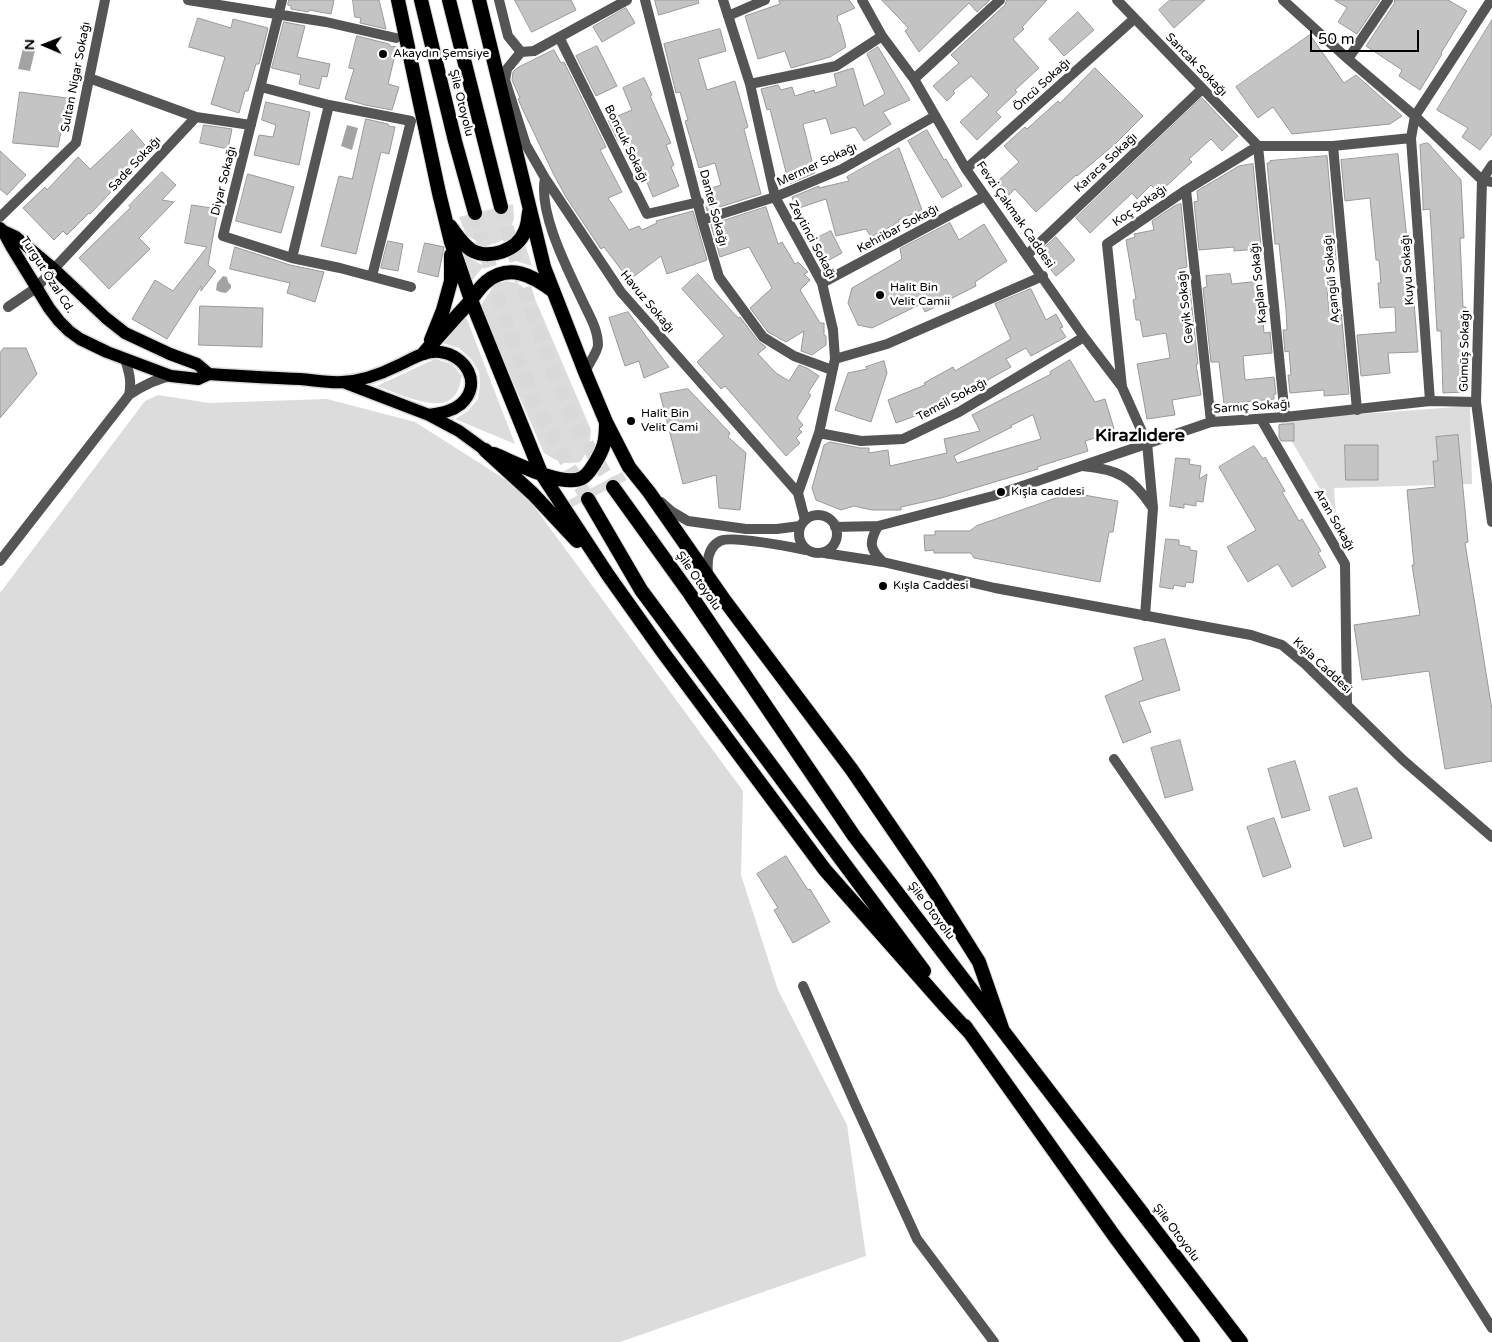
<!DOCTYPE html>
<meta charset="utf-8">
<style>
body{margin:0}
#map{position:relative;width:1492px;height:1342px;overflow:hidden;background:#fff;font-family:"Varela Round",sans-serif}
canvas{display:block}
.north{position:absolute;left:20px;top:20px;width:50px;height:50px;-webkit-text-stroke:4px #fff;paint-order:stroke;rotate:271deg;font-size:14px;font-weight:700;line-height:20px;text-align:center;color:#000}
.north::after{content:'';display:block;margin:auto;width:18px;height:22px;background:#000;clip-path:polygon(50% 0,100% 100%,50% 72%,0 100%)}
.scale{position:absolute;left:1310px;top:30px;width:109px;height:22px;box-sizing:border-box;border:2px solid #000;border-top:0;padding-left:6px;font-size:15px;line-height:18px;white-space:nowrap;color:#000;-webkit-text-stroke:4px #fff;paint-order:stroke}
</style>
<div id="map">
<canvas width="1492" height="1342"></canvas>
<div class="north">N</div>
<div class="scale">50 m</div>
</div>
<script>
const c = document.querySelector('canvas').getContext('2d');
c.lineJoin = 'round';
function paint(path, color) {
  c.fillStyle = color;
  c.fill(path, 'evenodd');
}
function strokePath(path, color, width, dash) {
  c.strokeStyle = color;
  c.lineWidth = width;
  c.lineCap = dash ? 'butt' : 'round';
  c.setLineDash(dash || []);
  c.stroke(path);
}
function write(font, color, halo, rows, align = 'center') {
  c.font = font + ' "Varela Round",sans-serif';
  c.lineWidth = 5;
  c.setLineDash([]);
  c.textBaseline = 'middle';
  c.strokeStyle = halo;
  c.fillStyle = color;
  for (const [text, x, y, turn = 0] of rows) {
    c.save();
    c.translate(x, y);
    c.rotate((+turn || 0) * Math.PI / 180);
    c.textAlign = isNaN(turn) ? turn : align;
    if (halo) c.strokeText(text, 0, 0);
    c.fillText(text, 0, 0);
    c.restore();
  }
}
const green = new Path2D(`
 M513,204l1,15 -7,19 -13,6 -16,-2 -12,-7 -7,-18z
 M525,244l7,22 -22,-7z
 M460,253l24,13 -15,18z
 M506,281l11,2 16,11 58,136 -2,19 -9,13c-16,3 -22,0 -36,-9l-64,-146 13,-20z
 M466,317l49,127 -60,-25 13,-8 10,-12 2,-14 -1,-13 -8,-13 -12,-11 -16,-5z
 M435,359l17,5 10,12c-2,8 -4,19 -12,24 -16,11 -56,-8 -73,-14z
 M158,395l51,8 118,-4 88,23 107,68 221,301 -2,84 37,115 69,135 19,131 -246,86h-620v-749l145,-192z
 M1470,406l2,78 -138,4 2,28 -57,-96z
 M622,472l5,8 -57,28 -3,-7z`);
const water = new Path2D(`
 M24,44l12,2 -6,25 -12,-2z
 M347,125l11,3 -6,22 -11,-4z
 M223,276l4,1 1,5 3,3v3l-5,5 -6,-1 -4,-2 1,-7z`);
const building = new Path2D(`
 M289,0h45l-3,14 -22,-4 -1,2 -17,-3v-3l-3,-1z
 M353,0h26l7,29 -26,-6 1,-5 -6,-1z
 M515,0h56l5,10 -44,22z
 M655,0h43l1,3 -40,12z
 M779,0h70l6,8 -18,8 1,3 -1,1 3,4 6,23 -16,10 -39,11 -6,-17 -27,8 -13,-43 35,-12z
 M882,0h108l-13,12 -8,-9 -50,49 -14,-21 3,-3z
 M1007,0h40l-25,27 2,2 -11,10 26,29 -24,22 2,2 -21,20 5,5 -24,23 -17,-18 29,-27 -18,-19 -18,15 2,2 -8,8 -14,-15 26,-23 -8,-8 54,-50z
 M1170,0h35l-31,28 -15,-18z
 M1335,0h45l-23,34 -19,-12 9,-14z
 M1395,0h53l19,11 -26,42 1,1 -22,36 -21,-14 3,-6 -36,-24 28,-42z
 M626,8l9,15 -33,19 -9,-15z
 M1078,12l16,18 -30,26 -15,-17z
 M198,18l33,10 2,-9 35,9 -9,36h-3l-8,27h-3l-6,22 -28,-9 14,-47 -36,-10z
 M1492,20v114l-12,16 -18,-13 6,-9 -31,-18z
 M284,22l21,4 -8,31 33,7 -3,13 -5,-1 -3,13 -20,-5 2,-9 -29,-7z
 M720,29l6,22 -28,8 9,31 28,-9 13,46 -4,2 17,65 -54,17 -1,-4 8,-2 -5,-16 12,-4 -6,-22 -16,5 -14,-47 3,-1 -8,-28 -4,1 -12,-49z
 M1310,35l34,48 12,-8 46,41 -12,8 -98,10 -19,-27 -15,11 -22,-31z
 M357,36l32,8 1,2 7,1 -9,37 11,3 -7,23 -27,-5 -20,-6 9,-30 -5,-1z
 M597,46l20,40 -21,10 -20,-40z
 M878,47l32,53 -27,12 8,12 -27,17 -9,-14 -24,7 -5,-16 -23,6 12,49 -26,11 -19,-75 -3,1 -6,-21 17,-4 3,5 11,-3 3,9 19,-6 1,3 22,-7 -3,-12 19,-6 11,38 21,-12 -18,-40z
 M554,50l7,13 3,-1 42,85 -6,3 22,42 -14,6 21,32 10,-4 3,4 15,-7 -1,-2 37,-10 14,49 -40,14 -6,-18 -32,24 -25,-33 -3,2 -35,-52 -12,-22 -31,-65 -5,-11 2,-1 -8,-18 1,-8 4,-4z
 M1095,68l48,48 -27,27 -39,33 -1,-1 -40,37 -21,-23 -6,6 -12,-13 22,-20 -15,-16 21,-19 2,2 31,-28 2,2z
 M644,78l8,17 -2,1 21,47 -5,2 8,20 -3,2 8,19 -26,11 -7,-17 -7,3 -19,-43 -2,1 -10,-21 24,-10 -9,-22z
 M20,92l47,6 -9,49 -45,-4z
 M1202,98l36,38 -16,15 -11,-12 -22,20 3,3 -33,31 -8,-8 -14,14 -5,-6 -42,40 -14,-15z
 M266,102l44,10 -11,53 -45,-10 5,-20 14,2 3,-12 -14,-5z
 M366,119l22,5v2l7,1 -6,27 -8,-2 -25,102 -35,-8 18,-70 13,3z
 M204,125l28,4 -4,20 -28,-6z
 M132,130l17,20 -40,37 3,4 -22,23 -1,-1 -22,22 -4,-4 -9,9 -31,-32 22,-21 2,3 31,-33 12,12z
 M927,130l17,30 2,-1 16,27 -20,12 -34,-57z
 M1428,143l33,37 3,58h-4l3,69h3v24h-2l1,61 -22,1 -2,-62h-4l-7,-122 -7,1v-8l-3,-57z
 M899,148l23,62 -24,10 1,2 -28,15 -5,-8 -30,7 -10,-37 -30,10 -4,-12 27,-11v2l30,-7 -2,-4z
 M0,151l26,24 -19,20 -7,-6z
 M1398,154l9,85h2l9,113 -30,1 2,20 -29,3 -4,-41 39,-3 -1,-25 -15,1 -2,-25h3l-2,-23h-3l-6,-62 -25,3 -4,-41z
 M1327,156l9,104 -11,1 4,51 12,-1 8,83 -25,2v-6l-34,3 -2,-18h3l-2,-24 -4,1 -2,-22h4l-1,-21 -7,-65h-4l-8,-81h3v-2z
 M1253,164l8,82h-4l1,3 -24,2v-4l-35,3 -5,-48 4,-1 -1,-10 42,-25z
 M162,172l14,13 -14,15 12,2 -35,36 11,11 -41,40 -30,-31 52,-51 -2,-1z
 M248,174l46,13 -13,46 -45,-12z
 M1181,204l6,63 -9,2 4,22 8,-1 8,74h-2l5,31 -29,5 3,15 -28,4 -10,-55 33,-6 -4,-25 -23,4 -3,-17h-4l-3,-20 3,-1 -10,-59 9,-3 -1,-3 20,-4 -2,-9 24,-16z
 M192,205l26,4 -10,56 8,6 -15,20v-5l-34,53 -35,-20 23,-39 18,11 34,-44 -22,-4z
 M766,207l12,37 4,-2 13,22 3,-2 10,10 -4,2 6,6 -10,10 20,33h4v12l2,1v9l-14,10 -11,-4 3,-20 -18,11 -18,-10 -18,-24 22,-20 -23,-41 -29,10 -9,-32z
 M950,223l9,17 25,-16 23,37 -32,21 1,4 -51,26 -4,-8 -49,24 -14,-3 -10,-22 4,-15 50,-29 -2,-10z
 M831,231l11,22 -20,11 -11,-23z
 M1056,237l19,23 -19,16 -18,-22z
 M388,241l15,3 -5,27 -17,-3z
 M425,243l19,4 -6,30 -20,-5z
 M235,247l55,18 34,7 -9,30 -28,-9 3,-10 -60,-14z
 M698,274l40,44 2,-1 18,24 8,6 -8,7 18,19 13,8 10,-16 8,3 12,8 -11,17 3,2 -14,23 6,7 -4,4 3,3 -6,6 4,5 -14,13 -61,-70 -4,3 -24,-27 27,-26 -42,-47z
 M1230,274l2,10 28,-3 4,52 6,-1 2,21 -29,3 2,24 29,-3 2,17h-2v5l-50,5 -5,-42h-8l-8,-74 4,-1 -1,-11z
 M1031,289l15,31 10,-6 7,13 -3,1 6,9 -35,19 -5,-8 -20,11 5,8 -74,41 -41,15 -8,-23 37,-15 -1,-2 29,-16 2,4 56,-32 -16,-35z
 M200,306l63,2 -1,39 -63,-2z
 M628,312l41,55 -25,11 -5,-17 -14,5 -16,-48z
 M4,348h22l11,26 -37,44v-65z
 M1070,360l25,42 10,-3 10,33 -30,9 3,10 -51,16 1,2 -97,29 -40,9v3h-29l-18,-4 -13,4 -25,-10 -4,-12 12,-43 6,-3 30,6h9v5l19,-3 2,16 57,-13 -3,-14 36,-8 -8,-16 79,-41 -1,-2zM1033,415l8,24 -84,24 -3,-7 58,-29 -1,-1z
 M884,361l3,12 -16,49 -36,-12 13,-37 19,-4 -1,-2z
 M688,389l42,44 -2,4 18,16 -6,57 -21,-2 -3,-33 -33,9 -23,-90z
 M1294,424v17h-13l-2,-4v-12z
 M1458,435l10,107 -3,1 27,167v51l-47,8 -16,-98 -67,9 -8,-55 66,-10 -8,-50h2l-7,-75 28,-3 -2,-26h5l-2,-24z
 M1345,445h33v35h-32z
 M1254,446l9,13 2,-2 20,34 -3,1 17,29 3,-2 19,32 -3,2 8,14 -34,20 -14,-23 -30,18 -21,-35 29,-17 -37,-63z
 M1176,458l14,1 -1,5 12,2 -2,13 8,-5 -4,28 -7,-1v5l-12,-2v4l-14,-2z
 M1071,493l13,5v-3l34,6 -5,31h-4l-9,50 -126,-24 -3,-5h-37v-3l-9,1 -1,-16h11v-4h35l6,-5z
 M1166,539l13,1v5l11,2v3l7,1 -4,32 -7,-1 -1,5 -11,-2 -1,4 -13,-2z
 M1165,639l15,51 -41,12 12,30 -28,11 -18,-47 38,-16 -9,-32z
 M1180,740l13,50 -28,8 -14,-50z
 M1295,761l15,49 -28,8 -14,-49z
 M1357,788l15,50 -28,9 -15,-50z
 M1274,818l17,49 -28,10 -16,-50z
 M786,856l22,34 2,-1 20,33 -37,21 -19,-33 4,-2 -21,-34z`);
const trunkTunnel = new Path2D(`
 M501,207c21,75 42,151 77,220 11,21 23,40 35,60
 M475,213c14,50 27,101 45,150 17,48 42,93 68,136`);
const minor = new Path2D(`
 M188,0l138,22 70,16
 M282,0l-59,236 69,22 48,10 71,19
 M499,0l9,36 13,16 13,-1 93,-51
 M645,0l57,220 17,57 44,60 31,19 38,14
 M723,0l27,84 25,113 47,86 11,47 2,29 -16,74 -21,60
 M862,0l20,36 32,43 52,90 118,168 38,50 25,56 6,65 -8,108
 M1117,0l141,146
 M1283,0l65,59 67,57 67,64 10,2
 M728,16l37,-16
 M559,37l88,177 52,-12
 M521,52l-14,17 -2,11 21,65 19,33 76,114 177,201 7,27
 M1348,59l40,-59
 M89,78l107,39
 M914,79l86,-79
 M750,84l86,-18 46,-30
 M261,87l68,18 82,16 -39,155
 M1411,138l19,263
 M1258,146h75l78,-8 4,-22 76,-116
 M1258,146l27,271
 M1333,146l24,264
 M966,169l168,-150
 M545,178c-7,35 23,92 38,124 6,13 15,27 15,43 0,6 -10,20 -13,27
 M1186,190l25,232
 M0,217l76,-74 29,-143
 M702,220l73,-23 67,-28 93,-53
 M1027,255l175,-166
 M292,258l37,-153
 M822,283l163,-87
 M8,307l28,-19 160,-171 55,8
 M125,359c4,13 7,22 4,36
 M835,359l52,-15 156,-68
 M1122,387l-15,-143 79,-54 72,-44
 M1476,402l6,-222 10,-15
 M1261,419l84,145 2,141
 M819,433l42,8 42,-2 56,-27 125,-75
 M1082,466c36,3 50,11 70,41
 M0,561l129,-166c13,-9 26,-16 42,-19
 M1114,759c130,187 257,377 378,569
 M803,986l53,120 61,133 77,103`);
const tertiary = new Path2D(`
 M661,502l10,9 17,10 58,8h31l23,-3
 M799 534a19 19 0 1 1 38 0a19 19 0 1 1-38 0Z
 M878,526c-9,16 -9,23 5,36
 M835,527l43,-1 115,-30 218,-74 74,-5 145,-16 46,1 16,120
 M824,553l59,9 112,26 256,47 31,10 23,19 98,96 89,77
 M708,575c-1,-13 -1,-27 12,-34 10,-6 71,6 86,9`);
const primary = new Path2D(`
 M0,228l3,3 8,15 38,62 10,13 10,10 11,8 27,13 64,24 27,3 11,-5c30,2 61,4 91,5 14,1 29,4 42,3 19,-1 39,-8 55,-16 14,-6 27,-16 43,-14 26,3 43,32 21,52 -10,8 -20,9 -32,11
 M3,231l13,6 38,32 52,49 19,15 45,21 27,10 12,10
 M343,382l86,33 30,16 26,19`);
const trunk = new Path2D(`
 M398,0l41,193 12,49 20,58 70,173 67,102 54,76 163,219 120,136 24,26
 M421,0l34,141 20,72
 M449,0l52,207
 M479,0l65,267 41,105 21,50 23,45 20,25 76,109 127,169 78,114 49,78 24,69
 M450,226c6,8 12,18 21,24 18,10 46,1 54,-19 3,-6 3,-13 4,-19
 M431,340l12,-30 8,-29v-26
 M424,353c14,-16 28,-32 42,-47 7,-8 12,-17 20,-24 23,-19 46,-7 67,9
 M485,450l48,44 44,47
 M494,454c20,8 68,34 88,24 6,-3 9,-9 13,-15 9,-15 11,-22 11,-40
 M613,487l77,107 164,242 387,506
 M588,499l53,91 283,381
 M965,1026l150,211 78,105`);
const markers = [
 [383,54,5,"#000"],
 [880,295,5,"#000"],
 [631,421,5,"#000"],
 [1001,492,5,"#000"],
 [883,586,5,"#000"]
];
const poiNames = [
 ["Akaydın Şemsiye",393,54],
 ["Halit Bin",890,288],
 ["Velit Camii",890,302],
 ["Halit Bin",641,414],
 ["Velit Cami",641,428],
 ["Kışla caddesi",1011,492],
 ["Kışla Caddesi",893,586]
];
const streetNames = [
 ["Sancak Sokağı",1196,65,46],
 ["Sultan Nigar Sokağı",76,77,-79],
 ["Öncü Sokağı",1042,85,-42],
 ["Şile Otoyolu",461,103,76],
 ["Boncuk Sokağı",626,144,64],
 ["Karaca Sokağı",1106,163,-43],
 ["Sade Sokağı",135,164,-47],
 ["Mermer Sokağı",817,165,-25],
 ["Diyar Sokağı",224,181,-76],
 ["Koç Sokağı",1140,206,-35],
 ["Dantel Sokağı",713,208,75],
 ["Fevzi Çakmak Caddesi",1015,215,55],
 ["Kehribar Sokağı",898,229,-28],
 ["Zeytinci Sokağı",812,240,62],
 ["Kuyu Sokağı",1408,270,-94],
 ["Turgut Özal Cd.",47,275,57],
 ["Açangül Sokağı",1332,279,-95],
 ["Kaplan Sokağı",1259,283,-96],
 ["Havuz Sokağı",647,302,50],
 ["Geyik Sokağı",1186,307,-96],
 ["Gümüş Sokağı",1465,351,-89],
 ["Temsil Sokağı",952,400,-28],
 ["Sarnıç Sokağı",1252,407,-4],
 ["Aran Sokağı",1334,520,60],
 ["Şile Otoyolu",698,581,55],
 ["Kışla Caddesi",1322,666,43],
 ["Şile Otoyolu",931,911,53],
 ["Şile Otoyolu",1176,1233,53]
];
const districtNames = [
 ["Kirazlıdere",1140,436]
];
paint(green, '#dcdcdc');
paint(water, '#a3a3a3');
paint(building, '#c4c4c4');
strokePath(building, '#999', 1);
strokePath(trunkTunnel, '#d9d9d9', 14, [14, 7]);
strokePath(primary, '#dbdbdb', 15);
strokePath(trunk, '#dbdbdb', 16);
strokePath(minor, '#555', 10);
strokePath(tertiary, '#555', 10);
strokePath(primary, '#000', 12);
strokePath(trunk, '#000', 14);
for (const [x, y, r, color] of markers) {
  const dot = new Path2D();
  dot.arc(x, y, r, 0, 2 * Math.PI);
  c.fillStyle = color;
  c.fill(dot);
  strokePath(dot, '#fff', 2);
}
write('12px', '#000', '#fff', poiNames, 'left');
write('12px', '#000', '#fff', streetNames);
write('bold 18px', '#000', '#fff', districtNames);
</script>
